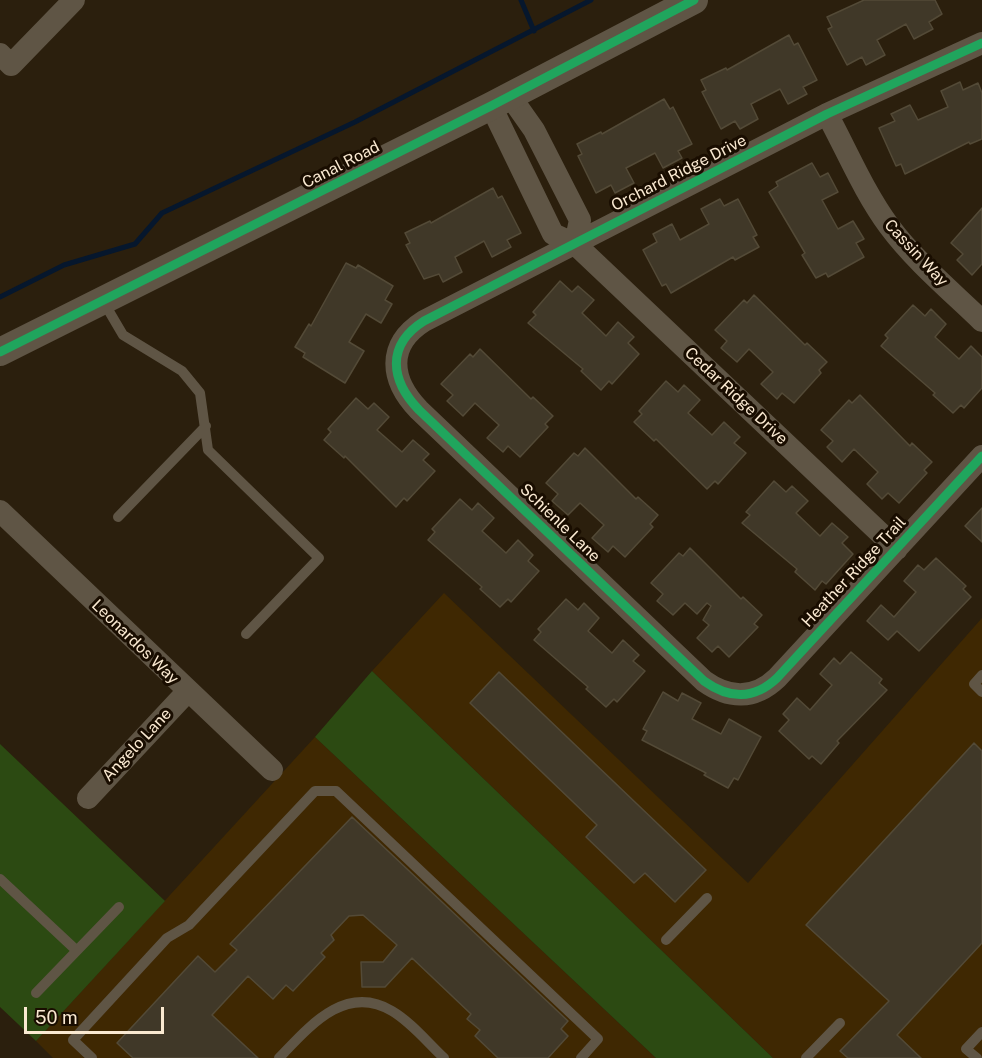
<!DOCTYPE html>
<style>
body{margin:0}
#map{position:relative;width:982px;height:1058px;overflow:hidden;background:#2b1f0d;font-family:"Public Sans",sans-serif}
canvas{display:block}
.scale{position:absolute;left:24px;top:1007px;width:140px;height:27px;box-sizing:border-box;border:3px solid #fae9d1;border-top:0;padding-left:8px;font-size:18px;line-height:21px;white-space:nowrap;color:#fae9d1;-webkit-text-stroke:4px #190d00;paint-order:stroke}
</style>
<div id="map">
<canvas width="982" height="1058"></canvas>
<div class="scale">50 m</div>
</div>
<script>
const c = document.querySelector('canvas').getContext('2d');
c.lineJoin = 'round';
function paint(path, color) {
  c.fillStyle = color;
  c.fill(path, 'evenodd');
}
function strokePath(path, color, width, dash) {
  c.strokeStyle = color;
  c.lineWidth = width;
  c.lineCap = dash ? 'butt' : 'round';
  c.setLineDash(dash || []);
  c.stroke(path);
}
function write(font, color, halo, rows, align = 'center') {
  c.font = font + ' "Public Sans",sans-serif';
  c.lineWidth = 6;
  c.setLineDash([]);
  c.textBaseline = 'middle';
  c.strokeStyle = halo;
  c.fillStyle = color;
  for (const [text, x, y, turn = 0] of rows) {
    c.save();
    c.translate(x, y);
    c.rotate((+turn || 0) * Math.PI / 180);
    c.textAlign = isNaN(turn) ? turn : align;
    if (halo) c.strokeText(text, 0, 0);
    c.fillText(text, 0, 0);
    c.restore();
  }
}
const built = new Path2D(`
 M444,593l304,290 234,-265v440h-209l-401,-387z
 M315,737l341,321h-603l-17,-17z`);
const green = new Path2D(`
 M372,671l401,387h-117l-341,-321z
 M0,744l165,157 -129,140 -36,-34z`);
const stream = new Path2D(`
 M521,0l13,31
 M0,297l64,-32 71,-21 27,-31 193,-91 236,-122`);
const building = new Path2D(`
 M864,0h71l7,14 -13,8 4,7 -19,10 -8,-15 -29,16 8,15 -19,10 -4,-8 -15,8 -19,-36 4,-2 -5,-10z
 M789,35l5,10 4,-2 19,37 -14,7 4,7 -19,10 -8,-15 -29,15 7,15 -18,10 -5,-8 -14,8 -19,-37 4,-2 -5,-10 25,-12 1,2z
 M960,82l3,8 15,-7 4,10v46l-12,5 -1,-2 -64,32 -4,-10 -5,2 -17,-38 16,-7 -4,-7 19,-9 8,15 30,-13 -7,-16z
 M664,99l6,10 3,-2 19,37 -14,7 4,7 -19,10 -8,-15 -29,15 8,15 -19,10 -4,-8 -15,8 -18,-37 4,-2 -5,-10 24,-12 1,2z
 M812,163l8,14 8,-4 10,19 -16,8 16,29 15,-8 11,18 -8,4 8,14 -36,20 -2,-4 -10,5 -14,-23 3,-2 -36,-61 9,-6 -2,-4z
 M493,188l5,10 4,-2 19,37 -14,7 4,7 -19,10 -8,-16 -29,16 7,15 -19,10 -4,-8 -15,5 -18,-34 4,-2 -5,-10 25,-12 1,2z
 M720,199l4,7 14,-7 19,36 -4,2 6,10 -24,13 -2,-3 -62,36 -5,-9 -4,2 -19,-36 14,-8 -4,-8 19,-10 8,16 29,-16 -8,-15z
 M982,208v56l-10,11 -15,-15 6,-6 -12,-11z
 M346,263l10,5 2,-3 35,21 -8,14 7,4 -11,19 -15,-9 -17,28 15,9 -19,32 -42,-26 2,-4 -10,-6 14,-23 2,2z
 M560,281l12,11 6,-6 16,14 -12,13 24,23 12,-14 16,15 -6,6 11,11 -27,30 -3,-3 -8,9 -20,-19 2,-2 -55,-46 8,-8 -3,-3z
 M754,295l51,50 2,-2 20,19 -8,8 2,3 -27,30 -12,-10 -5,6 -16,-15 12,-12 -24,-23 -12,13 -16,-14 6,-7 -12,-11 29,-30 3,3z
 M913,305l12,11 6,-7 15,15 -11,13 24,22 12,-13 11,11v31l-18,20 -3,-3 -8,8 -20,-18 2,-2 -54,-47 7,-8 -3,-3z
 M480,349l51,50 2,-2 20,19 -8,8 3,3 -28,30 -12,-11 -5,6 -16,-14 12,-13 -24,-22 -12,13 -16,-15 6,-6 -12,-11 29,-30 3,3z
 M666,381l12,11 6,-7 16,15 -12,13 24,22 12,-13 16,15 -6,6 12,10 -28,31 -3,-3 -8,8 -51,-50 -2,2 -20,-19 8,-8 -3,-3z
 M860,395l50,51 2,-3 20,19 -8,8 3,3 -28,30 -11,-10 -6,6 -15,-15 11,-12 -24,-23 -12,13 -15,-15 6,-6 -12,-11 28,-30 3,3z
 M356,398l12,11 6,-6 15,14 -12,13 25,22 11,-12 16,14 -6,6 12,11 -28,30 -3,-3 -8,9 -51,-51 -1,2 -20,-18 7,-8 -3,-3z
 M585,448l51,51 2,-2 20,18 -8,9 3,3 -28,30 -12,-11 -5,6 -16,-14 12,-13 -24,-22 -12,12 -16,-14 6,-7 -12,-11 28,-30 4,3z
 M774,481l12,11 6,-6 16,15 -12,12 24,23 12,-13 16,14 -6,6 11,11 -27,30 -4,-3 -7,9 -20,-18 2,-3 -55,-46 8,-8 -4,-3z
 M460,499l12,11 6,-7 16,15 -12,13 24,22 12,-13 15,15 -5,6 11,10 -28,31 -3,-3 -8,8 -20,-18 2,-2 -54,-47 7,-8 -3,-3z
 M982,508v34l-17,-16z
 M690,548l51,51 2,-2 19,18 -8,9 4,3 -29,30 -11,-11 -6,6 -15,-14 12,-13 -6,-5 8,-14 -4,-3 -10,11 -12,-11 -12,12 -16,-14 6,-7 -12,-11 28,-30 4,3z
 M936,558l30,28 -3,3 8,8 -52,54 -22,-20 -9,9 -21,-19 14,-16 13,12 22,-25 -12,-11 14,-16 6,5z
 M566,599l12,11 6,-7 15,15 -11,13 24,22 11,-13 16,15 -6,6 12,10 -28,31 -3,-3 -8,8 -20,-18 2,-2 -54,-47 7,-8 -3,-3z
 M851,652l31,27 -3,4 8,7 -50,51 2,2 -18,21 -9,-8 -3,3 -30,-28 10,-11 -6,-6 14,-16 13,12 22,-25 -12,-11 14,-16 6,6z
 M499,672l207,198 -31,32 -30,-29 -11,10 -48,-46 11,-12 -127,-122z
 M663,692l15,9 4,-8 19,10 -9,16 29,15 8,-15 32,18 -23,43 -4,-2 -6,10 -24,-13 2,-2 -64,-33 5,-9 -4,-2z
 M974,743l8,8v192l-85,92 24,23h-73l-8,-7 49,-50 -83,-76z
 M352,817l216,204 -7,8 7,7 -20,22h-50l-23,-22 5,-6 -13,-11 4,-5 -59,-56 -27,29h-23l-1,-25h22l14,-17 -34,-30 -14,1 -18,19 3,5 -13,13 4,4 -32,34 -7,-6 -13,14 -25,-23 -36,39 46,43h-125l-16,-15 81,-87 17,16 22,-22 -7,-6z`);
const service = new Path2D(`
 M103,301l20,34 59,36 18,22 8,57 111,108 -73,76
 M118,517l88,-91
 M982,675l-8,9 8,8
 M0,879l76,71
 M666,940l41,-42
 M36,993l83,-86
 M92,1058l-19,-18 94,-102 22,-13 126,-134h21l262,248 -17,19
 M279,1058c30,-31 66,-75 113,-47 19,11 36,32 52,47
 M806,1058l34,-35
 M977,1058l-11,-9 16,-17`);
const minor = new Path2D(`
 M982,43l-155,71 -403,207c-38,24 -34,59 -5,89l285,271c25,18 50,19 73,-3l205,-222
 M0,54l11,11 63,-65
 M491,106l62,128 22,10 5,-24 -46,-90 -24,-34
 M827,114c20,37 37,78 62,112 26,35 61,64 93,95
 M575,244l322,305
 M0,511l272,259
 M88,798l99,-106`);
const tertiary = new Path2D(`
 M0,352l491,-246 203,-106`);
const cycleway = new Path2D(`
 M982,43l-155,71 -403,207c-38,24 -34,59 -5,89l285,271c25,18 50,19 73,-3l205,-222
 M0,352l491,-246 203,-106`);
const streetNames = [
 ["Canal Road",341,165,-27],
 ["Orchard Ridge Drive",679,173,-27],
 ["Cassin Way",916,253,47],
 ["Cedar Ridge Drive",736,396,43],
 ["Schienle Lane",560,523,44],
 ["Heather Ridge Trail",854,572,-47],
 ["Leonardos Way",135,642,44],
 ["Angelo Lane",137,745,-47]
];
paint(built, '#3f2802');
paint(green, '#2c4a12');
strokePath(stream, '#06172d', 5);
paint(building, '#403828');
strokePath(building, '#534a37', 1.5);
strokePath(service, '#5f5545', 10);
strokePath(minor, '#5f5545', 22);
strokePath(tertiary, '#5f5545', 28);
strokePath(cycleway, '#20a55d', 9);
write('16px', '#fae9d1', '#190d00', streetNames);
</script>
